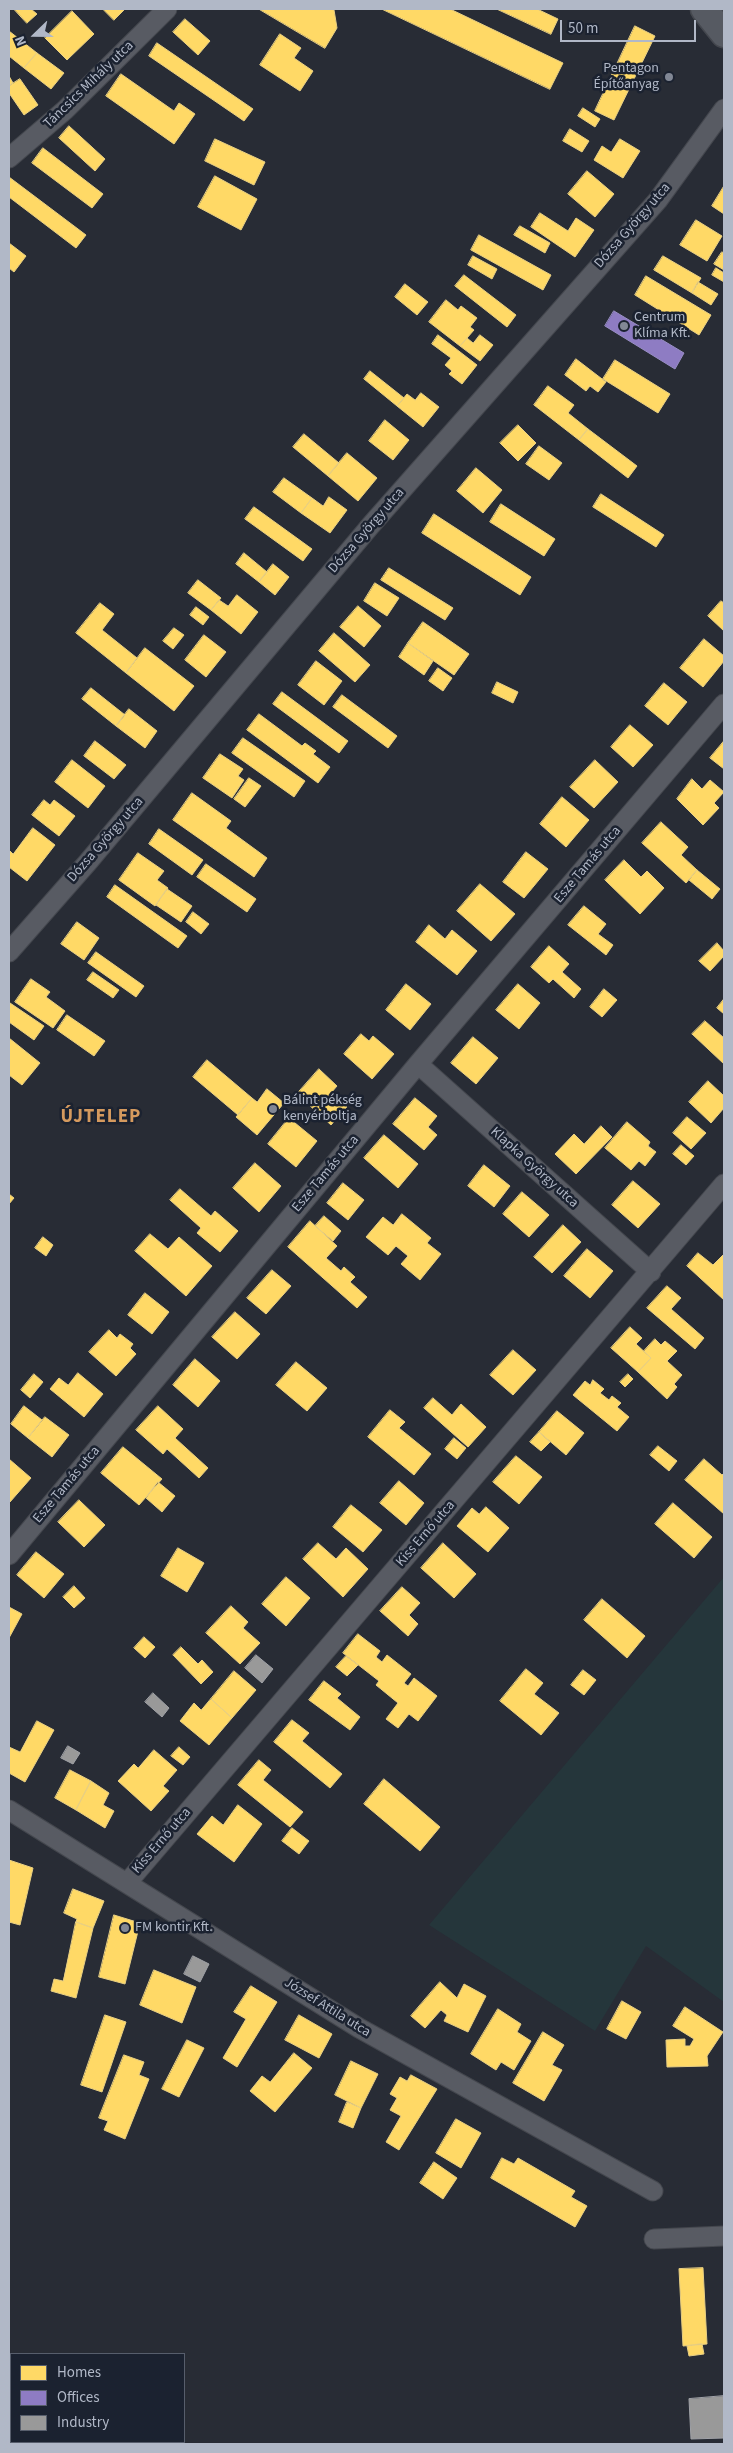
<!DOCTYPE html>
<meta charset="utf-8">
<style>
body{margin:0}
#map{position:relative;width:733px;height:2453px;overflow:hidden;background:#282c35;font-family:"Source Sans 3",sans-serif}
canvas{display:block}
.frame{position:absolute;inset:0;border:10px solid #b1b8c7;pointer-events:none}
.legend{position:absolute;left:10px;top:2353px;width:175px;height:90px;box-sizing:border-box;background:#1b2230;border:1px solid #575e6c;margin:0;padding:6px 9px;list-style:none;font-size:15px;color:#b1b8c7}
.legend li{display:flex;align-items:center;gap:10px;height:25px}
.legend b{width:25px;border:1px solid #575e6c}
.north{position:absolute;left:10px;top:10px;width:50px;height:50px;-webkit-text-stroke:4px #1b2230;paint-order:stroke;rotate:248deg;font-size:14px;font-weight:700;line-height:20px;text-align:center;color:#b1b8c7}
.north::after{content:'';display:block;margin:auto;width:18px;height:22px;background:#b1b8c7;clip-path:polygon(50% 0,100% 100%,50% 72%,0 100%)}
.scale{position:absolute;left:560px;top:20px;width:136px;height:22px;box-sizing:border-box;border:2px solid #b1b8c7;border-top:0;padding-left:6px;font-size:15px;line-height:18px;white-space:nowrap;color:#b1b8c7;-webkit-text-stroke:4px #1b2230;paint-order:stroke}
</style>
<div id="map">
<canvas width="733" height="2453"></canvas>
<div class="frame"></div>
<ul class="legend">
<li><b style="height:14px;background:#ffd966"></b>Homes</li>
<li><b style="height:14px;background:#8e7cc3"></b>Offices</li>
<li><b style="height:14px;background:#999"></b>Industry</li>
</ul>
<div class="north">N</div>
<div class="scale">50 m</div>
</div>
<script>
const c = document.querySelector('canvas').getContext('2d');
c.lineJoin = 'round';
function paint(path, color) {
  c.fillStyle = color;
  c.fill(path, 'evenodd');
}
function strokePath(path, color, width, dash) {
  c.strokeStyle = color;
  c.lineWidth = width;
  c.lineCap = dash ? 'butt' : 'round';
  c.setLineDash(dash || []);
  c.stroke(path);
}
function write(font, color, halo, rows, align = 'center') {
  c.font = font + ' "Source Sans 3",sans-serif';
  c.lineWidth = 5;
  c.setLineDash([]);
  c.textBaseline = 'middle';
  c.strokeStyle = halo;
  c.fillStyle = color;
  for (const [text, x, y, turn = 0] of rows) {
    c.save();
    c.translate(x, y);
    c.rotate((+turn || 0) * Math.PI / 180);
    c.textAlign = isNaN(turn) ? turn : align;
    if (halo) c.strokeText(text, 0, 0);
    c.fillText(text, 0, 0);
    c.restore();
  }
}
const green = new Path2D(`
 M724,1577v425l-78,-56 -51,85 -166,-106z`);
const homes = new Path2D(`
 M14,9h17l6,5 -10,9z
 M103,9h22l-11,11z
 M259,9h72l3,1 3,18 -12,20z
 M382,9h68l113,54 -13,26z
 M497,9h40l21,10 -7,15z
 M72,11l22,23 -27,26 -22,-22z
 M185,19l25,22 -12,14 -25,-23z
 M635,26l20,10 -41,84 -19,-9z
 M9,31l28,22 -13,15 -15,-12z
 M280,34l21,14 -7,10 19,13 -13,20 -40,-26z
 M157,43l96,66 -9,12 -95,-65z
 M37,53l27,20 -13,16 -27,-21z
 M121,74l53,37 5,-8 16,11 -21,30 -68,-48z
 M9,76l4,7 -4,3z
 M20,79l18,26 -14,10 -15,-22v-7z
 M583,108l17,11 -5,8 -17,-11z
 M69,126l36,33 -10,12 -36,-33z
 M570,129l19,12 -7,11 -19,-11z
 M215,139l50,23 -11,23 -49,-24z
 M620,139l20,12 -17,27 -29,-18 8,-14 9,6z
 M43,148l60,46 -11,14 -60,-45z
 M587,171l27,23 -19,23 -27,-23z
 M215,176l42,23 -16,31 -43,-23z
 M9,177l77,58 -10,13 -67,-51z
 M724,186v28l-12,-8z
 M540,213l28,18 8,-13 18,12 -19,27 -44,-30z
 M696,220l26,16 -15,25 -27,-16z
 M520,226l30,17 -5,10 -31,-18z
 M479,235l72,40 -8,15 -72,-40z
 M9,243l17,13 -12,16 -5,-4z
 M722,252l2,1v17l-10,-6z
 M473,256l24,13 -5,10 -24,-14z
 M663,256l38,22 -9,15 -38,-23z
 M716,268l8,5v9l-12,-7z
 M464,275l52,40 -9,12 -52,-41z
 M646,276l65,39 -12,20 -64,-40z
 M698,282l20,12 -7,11 -19,-12z
 M405,284l23,18 -11,13 -22,-18z
 M446,300l12,10 3,-4 16,12 -7,9 4,3 -14,16 -31,-24z
 M438,335l39,30 -15,19 -13,-10 3,-3 -7,-6 6,-7 -19,-14z
 M480,335l13,10 -13,16 -20,-15 7,-8 6,5z
 M576,359l30,23 -8,10 -8,-6 -4,5 -21,-16z
 M615,360l55,34 -12,19 -55,-34z
 M370,371l34,27 -7,8 -33,-27z
 M548,386l26,19 -6,8 20,16 -9,11 -45,-35z
 M421,393l18,14 -16,20 -26,-21 10,-12 8,6z
 M385,420l24,20 -16,20 -24,-19z
 M518,425l18,18 -18,18 -18,-18z
 M588,429l49,37 -9,12 -49,-38z
 M304,434l35,29 -11,13 -35,-29z
 M539,446l23,17 -13,17 -23,-16z
 M347,453l30,25 -19,23 -30,-25z
 M476,468l26,22 -19,23 -26,-22z
 M284,478l28,20 -11,15 -28,-21z
 M601,494l63,41 -8,12 -63,-40z
 M329,497l18,13 -17,23 -29,-20 11,-15 11,8z
 M501,504l54,35 -11,17 -54,-34z
 M254,507l58,42 -9,12 -58,-42z
 M434,514l97,63 -11,18 -98,-62z
 M244,553l23,19 -8,10 -23,-18z
 M273,564l16,13 -14,18 -16,-13z
 M389,568l64,40 -8,12 -64,-40z
 M198,580l23,18 -10,12 -23,-17z
 M375,583l24,15 -12,18 -23,-15z
 M237,595l21,17 -17,22 -30,-24 8,-10 9,6z
 M721,601l3,2v28l-16,-15z
 M100,603l14,11 -12,16 35,28 -11,15 -50,-40z
 M358,606l23,20 -17,21 -24,-20z
 M196,607l13,10 -6,8 -13,-10z
 M423,622l46,32 -15,21 -46,-32z
 M174,628l10,7 -11,14 -10,-8z
 M334,633l36,32 -15,17 -36,-31z
 M204,635l22,17 -20,25 -21,-17z
 M704,639l20,17v5l-21,26 -23,-19z
 M408,643l25,18 -9,14 -25,-18z
 M145,648l49,38 -20,25 -48,-38z
 M316,661l26,20 -18,24 -26,-20z
 M438,668l14,10 -9,13 -14,-10z
 M497,682l21,10 -5,11 -21,-10z
 M664,683l23,19 -19,23 -23,-19z
 M91,688l34,27 -9,11 -34,-27z
 M282,692l66,49 -9,12 -66,-49z
 M342,695l55,41 -9,12 -55,-41z
 M129,709l28,22 -12,17 -29,-22z
 M259,714l43,32 3,-3 11,8 -3,3 17,13 -12,16 -71,-53z
 M630,725l23,20 -20,22 -22,-20z
 M243,738l62,43 -11,16 -62,-44z
 M95,741l31,24 -12,14 -30,-23z
 M724,741v28l-14,-11z
 M220,754l23,15 -5,7 6,4 -12,18 -29,-20z
 M72,760l33,26 -17,22 -33,-26z
 M595,760l23,22 -24,26 -24,-21z
 M249,778l12,8 -16,21 -11,-8z
 M692,779l10,10 8,-9 14,12 -10,11 5,5 -16,17 -26,-26z
 M192,793l39,28 -5,7 41,30 -13,19 -81,-57z
 M562,797l27,23 -23,27 -26,-23z
 M44,800l6,5 4,-5 21,16 -16,20 -27,-21z
 M661,822l27,25 -7,8 16,15 -11,13 -44,-40z
 M33,828l22,17 -28,36 -18,-14v-17l4,4z
 M159,829l44,31 -11,15 -43,-31z
 M526,852l22,17 -24,29 -21,-16z
 M138,853l26,18 -7,9 11,8 -13,18 -36,-26z
 M624,860l17,17 6,-6 17,17 -24,26 -35,-34z
 M206,864l50,35 -9,13 -50,-35z
 M697,870l23,19 -8,10 -23,-19z
 M480,884l35,30 -24,27 -34,-30z
 M115,885l72,51 -9,12 -71,-51z
 M167,889l25,17 -11,16 -25,-17z
 M584,906l22,18 -8,10 15,11 -7,10 -38,-30z
 M193,912l16,12 -8,10 -15,-12z
 M77,922l22,16 -15,22 -23,-16z
 M429,925l16,14 7,-9 25,21 -20,24 -41,-33z
 M717,943l7,8v5l-14,15 -11,-10z
 M549,946l20,18 -7,8 19,17 -7,9 -21,-19 -4,4 -18,-16z
 M96,952l48,34 -8,11 -48,-34z
 M93,972l26,18 -6,8 -26,-18z
 M31,979l19,13 -4,5 19,14 -12,17 -38,-26z
 M406,984l25,20 -21,26 -24,-20z
 M518,984l22,19 -21,26 -23,-19z
 M604,989l13,11 -15,17 -12,-10z
 M724,999v15l-7,-6z
 M10,1003l34,23 -10,14 -25,-18z
 M67,1015l38,26 -11,15 -37,-26z
 M705,1021l19,17v26l-32,-30z
 M361,1034l8,7 4,-5 21,18 -22,25 -28,-25z
 M473,1037l25,21 -22,26 -25,-21z
 M9,1038l31,25 -18,22 -13,-10z
 M207,1060l45,38 -14,17 -45,-38z
 M319,1069l18,17 -6,7 16,14 -16,18 -34,-31z
 M708,1081l16,15v12l-13,15 -22,-21z
 M267,1089l17,14 -27,32 -21,-18 16,-19 5,4z
 M415,1098l22,18 -9,11 9,8 -13,15 -31,-26z
 M687,1117l19,16 -15,16 -18,-16z
 M289,1118l28,23 -21,26 -28,-23z
 M627,1122l23,20 -2,4 8,6 -11,14 -6,-5 -8,9 -26,-22z
 M601,1126l11,11 -36,37 -21,-20 19,-20 10,10z
 M384,1135l34,29 -20,24 -34,-30z
 M681,1145l13,11 -8,9 -13,-11z
 M255,1163l26,23 -22,26 -26,-24z
 M484,1165l26,21 -16,21 -26,-21z
 M633,1181l27,23 -22,24 -26,-23z
 M343,1183l21,17 -16,20 -21,-17z
 M180,1189l31,27 4,-5 23,20 -18,21 -23,-19 4,-5 -31,-28z
 M522,1192l27,23 -20,22 -26,-23z
 M9,1194l5,4 -5,6z
 M402,1214l29,24 -4,5 14,11 -21,26 -19,-16 7,-8 -12,-10 -8,9 -22,-18 17,-20 10,8z
 M324,1216l17,15 -8,10 -18,-15z
 M310,1221l27,25 -11,12 15,13 3,-4 11,10 -5,5 17,15 -10,11 -69,-61z
 M563,1225l18,17 -29,31 -18,-16z
 M150,1234l18,15 11,-12 33,29 -26,30 -51,-45z
 M43,1237l10,8 -7,11 -11,-8z
 M587,1249l26,22 -23,27 -26,-22z
 M698,1253l15,12 11,-11v46l-37,-34z
 M272,1270l19,16 -25,28 -19,-16z
 M667,1286l14,12 -10,11 33,29 -9,11 -48,-41z
 M145,1293l24,19 -17,22 -24,-19z
 M235,1312l25,22 -23,25 -25,-22z
 M630,1327l12,11 -6,6 15,14 -13,14 -27,-24z
 M109,1330l8,8 3,-4 13,10 -3,4 6,6 -20,22 -27,-24z
 M655,1339l6,6 4,-4 12,10 -10,10 15,14 -8,9 3,3 -10,12 -29,-27 13,-14 -7,-7z
 M513,1350l23,20 -23,25 -23,-20z
 M195,1359l25,22 -22,26 -25,-22z
 M296,1362l31,26 -20,23 -31,-26z
 M78,1373l25,21 -19,23 -34,-28 9,-11 9,7z
 M34,1374l9,8 -13,16 -9,-8z
 M628,1374l5,5 -8,8 -5,-5z
 M593,1380l11,9 -4,4 9,7 3,-4 9,7 -4,4 12,10 -12,14 -44,-36 12,-14 5,4z
 M433,1398l19,17 9,-11 25,23 -18,20 -44,-39z
 M24,1406l18,14 -14,18 -17,-14z
 M158,1406l25,23 -8,9 33,30 -9,10 -32,-29 -4,5 -27,-24z
 M390,1410l15,12 -6,6 32,26 -17,21 -46,-38z
 M557,1411l27,22 -18,22 -27,-23z
 M45,1417l24,18 -17,22 -24,-19z
 M539,1432l11,10 -9,9 -11,-9z
 M454,1438l12,10 -9,11 -12,-10z
 M658,1446l19,15 -8,10 -19,-16z
 M123,1447l39,32 -23,26 -38,-32z
 M516,1456l26,21 -23,27 -26,-22z
 M9,1459l22,19 -21,24 -1,-1z
 M704,1459l18,16 2,-2v41l-39,-34z
 M399,1481l25,22 -18,22 -26,-22z
 M158,1482l17,14 -13,16 -16,-14z
 M79,1500l26,25 -21,22 -26,-25z
 M673,1503l39,34 -18,21 -39,-34z
 M351,1505l31,25 -19,22 -30,-25z
 M486,1507l23,21 -21,24 -31,-26 15,-18 7,6z
 M318,1543l18,16 10,-11 22,21 -25,28 -40,-38z
 M443,1543l33,31 -22,24 -33,-30z
 M178,1548l26,15 -17,29 -26,-16z
 M36,1552l28,22 -20,24 -27,-23z
 M286,1577l24,21 -24,28 -24,-22z
 M74,1586l11,12 -11,10 -11,-11z
 M402,1587l18,16 -11,12 9,9 -10,12 -28,-25z
 M602,1599l43,37 -18,22 -43,-38z
 M231,1606l17,16 -5,6 17,15 -20,21 -34,-31z
 M9,1607l13,7 -13,24z
 M358,1634l22,17 -4,6 6,5 5,-7 24,19 -7,9 4,3 6,-8 23,18 -19,25 -9,-7 -11,14 -12,-9 12,-16 -22,-18 3,-4 -36,-28z
 M144,1637l11,10 -10,11 -11,-10z
 M181,1647l17,17 4,-4 11,12 -12,12 -28,-29z
 M346,1656l12,9 -11,11 -11,-9z
 M526,1669l17,14 -9,11 25,19 -18,22 -41,-34z
 M583,1670l13,10 -12,15 -13,-10z
 M234,1671l22,19 -24,28 -21,-19z
 M324,1681l17,13 -4,4 23,19 -10,13 -41,-30z
 M211,1699l21,19 -23,27 -29,-24 14,-18 7,7z
 M292,1720l17,13 -7,8 40,33 -12,14 -56,-46z
 M37,1721l17,9 -29,52 -16,-9v-26l11,5z
 M179,1747l11,10 -7,8 -12,-9z
 M154,1750l23,20 -14,16 6,5 -18,20 -33,-30 16,-17 4,4z
 M259,1760l12,10 -8,10 40,32 -13,15 -52,-42z
 M70,1770l21,11 -15,29 -21,-12z
 M384,1779l56,48 -20,24 -56,-47z
 M91,1781l18,12 -6,12 11,6 -9,17 -29,-18z
 M238,1805l24,19 -28,38 -37,-28 15,-18 11,9z
 M292,1828l17,13 -10,13 -17,-13z
 M9,1860l24,8 -13,57 -11,-3z
 M73,1889l31,12 -11,27 -17,-6 1,-3 -13,-6z
 M114,1915l26,8 -15,61 -26,-7z
 M76,1922l17,6 -17,70 -25,-7 3,-12 9,2z
 M154,1970l42,17 -14,36 -42,-18z
 M440,1982l17,16 7,-14 22,12 -18,36 -24,-11 3,-6 -6,-5 -16,18 -14,-12z
 M251,1986l26,16 -40,65 -14,-9 23,-39 -12,-7z
 M622,2001l19,11 -15,27 -19,-10z
 M685,2007l38,25 -16,24 1,10 -41,1 -1,-27 19,-1v7h5l4,-7 -21,-13z
 M498,2009l23,15 -4,8 14,9 -17,29 -13,-8 -5,8 -25,-16z
 M105,2015l21,7 -24,70 -21,-7z
 M299,2015l33,19 -13,24 -34,-18z
 M543,2032l21,13 -12,20 10,5 -18,31 -31,-18z
 M187,2040l17,8 -25,49 -17,-8z
 M294,2053l18,15 -37,44 -25,-21 12,-15 8,6z
 M124,2055l20,7 -5,13 10,4 -24,60 -21,-9 4,-9 -9,-3z
 M351,2061l27,13 -17,34 -26,-13z
 M411,2075l26,14 -38,61 -13,-8 15,-26 -11,-6 7,-12 -7,-4 10,-17 7,4z
 M347,2102l14,6 -8,20 -14,-6z
 M456,2119l25,14 -20,35 -25,-15z
 M502,2158l12,6 4,-6 57,33 -4,6 16,9 -12,21 -84,-49z
 M434,2162l23,16 -14,21 -23,-16z
 M703,2268l4,76 -24,2 -4,-77z
 M702,2344l2,10 -15,2 -2,-10z`);
const offices = new Path2D(`
 M614,311l70,42 -9,16 -70,-43z`);
const industry = new Path2D(`
 M256,1655l17,14 -11,14 -17,-15z
 M153,1693l16,15 -7,9 -17,-15z
 M68,1746l12,7 -7,11 -12,-6z
 M193,1956l16,8 -9,18 -16,-8z
 M724,2396v42l-33,1 -2,-40z`);
const minor = new Path2D(`
 M9,158l56,-48 102,-101
 M9,952l79,-90 283,-337 287,-325 66,-91
 M418,1064l233,208
 M9,1555l409,-491 306,-360
 M9,1810l350,218 294,163
 M127,1883l597,-699
 M654,2239l70,-3`);
const secondary = new Path2D(`
 M704,9l20,25`);
const markers = [
 [669,77,5,"#818794"],
 [624,326,5,"#818794"],
 [273,1109,5,"#818794"],
 [125,1928,5,"#818794"]
];
const poiNames = [
 ["Pentagon",659,69,"right"],
 ["Építőanyag",659,85,"right"],
 ["Centrum",634,318],
 ["Klíma Kft.",634,334],
 ["Bálint pékség",283,1101],
 ["kenyérboltja",283,1117],
 ["FM kontir Kft.",135,1928]
];
const streetNames = [
 ["Táncsics Mihály utca",89,85,-44],
 ["Dózsa György utca",633,226,-49],
 ["Dózsa György utca",367,531,-49],
 ["Dózsa György utca",106,840,-49],
 ["Esze Tamás utca",588,865,-50],
 ["Klapka György utca",534,1168,42],
 ["Esze Tamás utca",326,1174,-50],
 ["Esze Tamás utca",67,1485,-50],
 ["Kiss Ernő utca",426,1534,-49],
 ["Kiss Ernő utca",162,1841,-49],
 ["József Attila utca",327,2008,32]
];
const districtNames = [
 ["ÚJTELEP",101,1118]
];
paint(green, '#25363b');
paint(homes, '#ffd966');
strokePath(homes, '#e8cf83', 1);
paint(offices, '#8e7cc3');
strokePath(offices, '#988ec4', 1);
paint(industry, '#999');
strokePath(industry, '#a0a2a7', 1);
strokePath(minor, '#44474e', 21);
strokePath(secondary, '#44474e', 29);
strokePath(minor, '#585b63', 19);
strokePath(secondary, '#565a62', 26);
for (const [x, y, r, color] of markers) {
  const dot = new Path2D();
  dot.arc(x, y, r, 0, 2 * Math.PI);
  c.fillStyle = color;
  c.fill(dot);
  strokePath(dot, '#1b2230', 2);
}
write('14px', '#b1b8c7', '#1b2230', poiNames, 'left');
write('14px', '#b1b8c7', '#1b2230', streetNames);
c.letterSpacing = '1px';
write('bold 19px', '#d59a5e', '#1b2230', districtNames);
c.letterSpacing = '0px';
</script>
